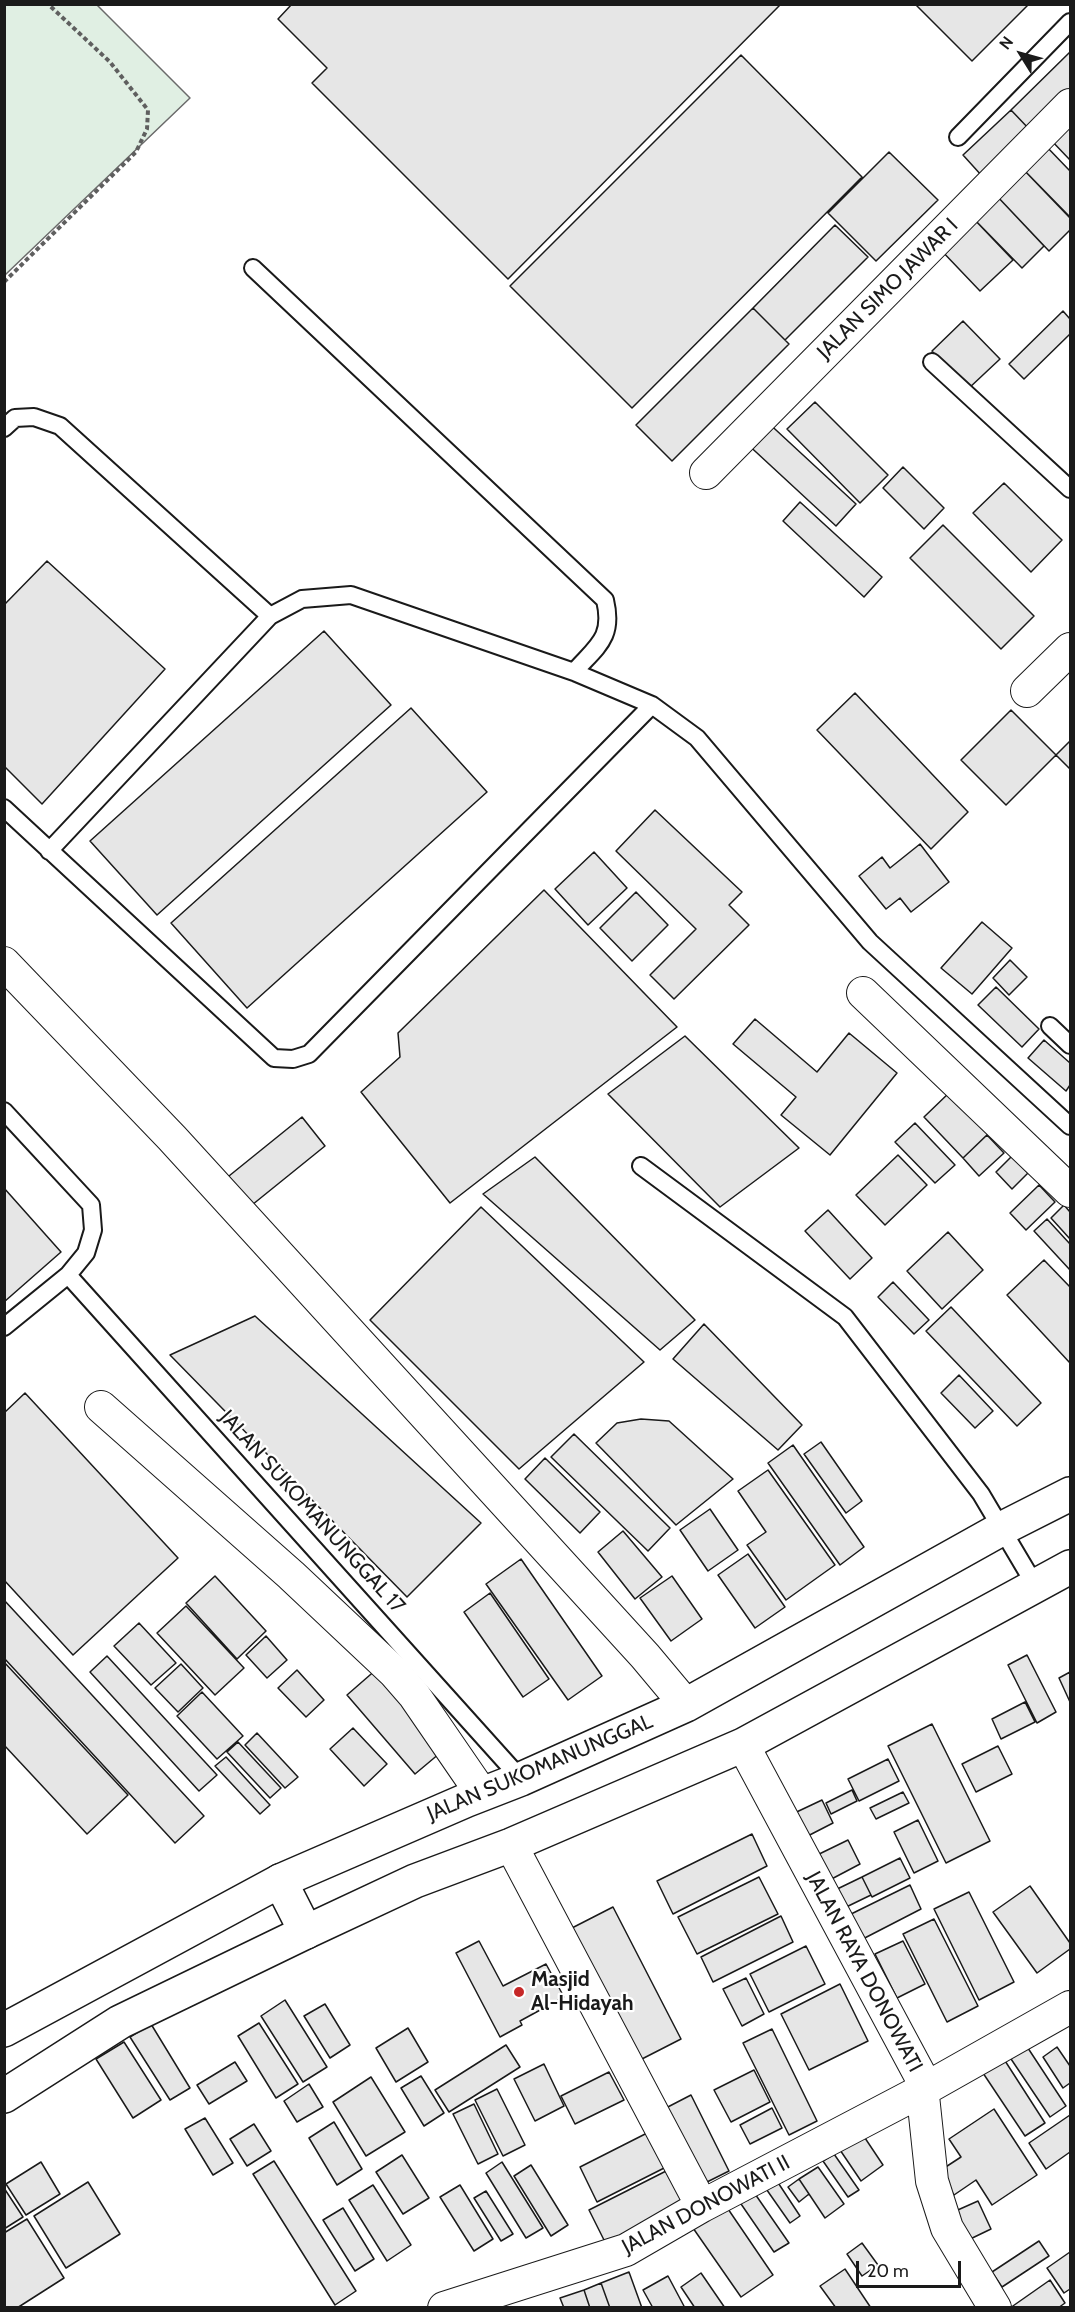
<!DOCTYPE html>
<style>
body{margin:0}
#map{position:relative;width:1075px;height:2312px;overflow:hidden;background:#fff;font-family:Cabin,sans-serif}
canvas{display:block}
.frame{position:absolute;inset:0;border:6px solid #1a1a1a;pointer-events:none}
.north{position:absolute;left:991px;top:24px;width:60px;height:60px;-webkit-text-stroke:4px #fff;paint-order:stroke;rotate:307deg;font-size:16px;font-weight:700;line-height:24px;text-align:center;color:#1a1a1a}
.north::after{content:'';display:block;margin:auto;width:21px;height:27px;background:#1a1a1a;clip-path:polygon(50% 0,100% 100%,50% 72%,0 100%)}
.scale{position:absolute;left:856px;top:2261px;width:105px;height:27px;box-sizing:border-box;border:3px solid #1a1a1a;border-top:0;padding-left:8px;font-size:18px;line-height:21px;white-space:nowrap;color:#1a1a1a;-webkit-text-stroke:4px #fff;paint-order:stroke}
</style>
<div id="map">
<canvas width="1075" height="2312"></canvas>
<div class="frame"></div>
<div class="north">N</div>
<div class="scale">20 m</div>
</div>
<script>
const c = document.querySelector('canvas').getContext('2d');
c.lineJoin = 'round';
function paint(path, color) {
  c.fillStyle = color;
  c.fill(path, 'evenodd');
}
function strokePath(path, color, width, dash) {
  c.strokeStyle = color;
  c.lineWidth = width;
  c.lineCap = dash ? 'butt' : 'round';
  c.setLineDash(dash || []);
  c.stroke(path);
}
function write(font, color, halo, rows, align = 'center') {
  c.font = font + ' Cabin,sans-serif';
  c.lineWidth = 4.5;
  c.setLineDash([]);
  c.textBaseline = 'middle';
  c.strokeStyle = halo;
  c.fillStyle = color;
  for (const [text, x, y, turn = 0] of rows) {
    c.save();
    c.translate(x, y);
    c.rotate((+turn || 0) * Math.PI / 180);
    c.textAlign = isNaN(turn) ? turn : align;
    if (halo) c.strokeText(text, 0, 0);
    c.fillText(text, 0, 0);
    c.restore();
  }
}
const green = new Path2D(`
 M5,4l92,1 93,93 -185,177z`);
const building = new Path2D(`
 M292,4h489l-273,275 -196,-196 15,-15 -49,-49z
 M915,4h114l-57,57z
 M1070,52v38l-40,40 -19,-20z
 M741,55l121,122 -230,231 -122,-122z
 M1011,110l19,20 -48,46 -19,-21z
 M1070,116v44l-21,-22z
 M1045,145l25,26v46l-48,-49z
 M889,152l49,48 -62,61 -48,-48z
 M1022,168l48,50v12l-21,21 -54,-57z
 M995,194l49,52 -22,22 -50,-51z
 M972,217l41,43 -33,31 -41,-43z
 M835,225l33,32 -83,83 -32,-32z
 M753,308l36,36 -117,117 -36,-36z
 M1063,311l7,8v15l-46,45 -15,-15z
 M963,321l37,38 -32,30 -36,-38z
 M815,402l73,73 -28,28 -73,-74z
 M763,418l93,86 -20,22 -93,-86z
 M903,467l41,41 -20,21 -41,-41z
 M1004,483l58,57 -31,32 -58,-59z
 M800,502l82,75 -18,20 -81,-76z
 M943,525l91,91 -33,33 -91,-91z
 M47,561l118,108 -123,135 -38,-38v-161z
 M324,631l67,74 -234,210 -67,-74z
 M855,693l113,119 -37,37 -114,-119z
 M411,708l76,84 -240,216 -76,-85z
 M1011,710l45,45 -50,50 -45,-45z
 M1070,741v28l-14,-14z
 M655,810l87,82 -13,13 20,20 -75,74 -24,-24 46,-46 -80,-78z
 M920,844l29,38 -38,30 -11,-14 -14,11 -27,-33 23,-19 8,11z
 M594,852l33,36 -39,37 -33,-36z
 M544,890l133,137 -227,176 -89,-111 39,-35 -2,-24z
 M636,892l32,33 -36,36 -32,-33z
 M982,922l30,26 -40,46 -31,-26z
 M1010,960l17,17 -18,18 -16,-17z
 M996,987l43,42 -17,18 -44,-42z
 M755,1019l62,53 32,-39 48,40 -67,82 -49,-40 15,-18 -63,-53z
 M685,1036l114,112 -79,59 -112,-113z
 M1044,1040l26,23v22l-4,6 -38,-33z
 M951,1091l39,41 -27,26 -39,-41z
 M302,1117l23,29 -78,63 -23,-29z
 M915,1123l40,42 -20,18 -40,-41z
 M987,1135l17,18 -25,23 -16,-18z
 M898,1155l29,30 -42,40 -29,-30z
 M1012,1156l16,17 -16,16 -16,-17z
 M535,1157l160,163 -35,30 -177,-156z
 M1039,1185l16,17 -29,28 -16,-17z
 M4,1188l57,64 -57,50z
 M1064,1205l6,7v27l-19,-21z
 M481,1207l163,155 -125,107 -149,-149z
 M828,1210l44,48 -22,21 -45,-48z
 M1047,1219l23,25v26l-36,-39z
 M948,1232l35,38 -41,39 -35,-38z
 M1044,1260l26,27v76l-63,-68z
 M893,1282l36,38 -15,14 -36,-37z
 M951,1307l90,96 -24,23 -91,-95z
 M255,1316l226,207 -74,74 -237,-242z
 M704,1324l98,101 -24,25 -105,-91z
 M959,1375l34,36 -18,17 -34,-35z
 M25,1393l153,165 -105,97 -69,-75v-167z
 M641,1419l28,2 64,58 -57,46 -80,-82 21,-20z
 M574,1434l96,94 -22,23 -97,-94z
 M821,1442l41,59 -16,12 -42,-59z
 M793,1445l71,102 -24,18 -72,-102z
 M545,1458l55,54 -20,21 -55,-54z
 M768,1470l67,95 -49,35 -39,-55 19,-13 -28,-41z
 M710,1509l28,41 -30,21 -28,-41z
 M623,1531l39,46 -27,22 -37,-47z
 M748,1554l37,53 -30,21 -37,-53z
 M521,1559l81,117 -34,24 -82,-116z
 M215,1576l51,55 -29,28 -51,-56z
 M672,1576l30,43 -31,22 -31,-43z
 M490,1593l59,86 -26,18 -59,-85z
 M4,1600l200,216 -29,27 -171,-185z
 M186,1606l58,62 -29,27 -58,-62z
 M139,1623l37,40 -25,22 -37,-39z
 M266,1636l21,24 -20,18 -21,-23z
 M1027,1655l29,57 -19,11 -29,-58z
 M107,1656l110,119 -18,16 -109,-119z
 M4,1662l124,133 -41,39 -83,-89z
 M181,1664l22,24 -25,24 -23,-24z
 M378,1668l68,80 -31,26 -68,-79z
 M297,1670l27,30 -18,17 -28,-29z
 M1070,1672v30l-11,-24z
 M202,1692l41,44 -26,23 -40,-43z
 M1025,1702l10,20 -34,17 -9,-20z
 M932,1724l58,117 -44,22 -58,-117z
 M353,1728l34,36 -23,22 -34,-37z
 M257,1733l41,44 -13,11 -40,-43z
 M238,1742l43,46 -11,10 -43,-46z
 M998,1746l14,28 -36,18 -14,-28z
 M226,1757l44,48 -10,9 -45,-48z
 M888,1759l11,22 -40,20 -11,-22z
 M852,1790l5,11 -26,13 -5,-11z
 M903,1792l6,11 -33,16 -6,-11z
 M822,1800l11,23 -35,18 -12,-24z
 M918,1820l20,41 -24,12 -20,-41z
 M752,1834l15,32 -94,48 -16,-33z
 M848,1840l12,24 -36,19 -13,-25z
 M900,1858l10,20 -38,19 -10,-20z
 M759,1877l19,37 -81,40 -19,-37z
 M862,1877l9,18 -33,16 -9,-18z
 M910,1885l11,24 -66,34 -12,-25z
 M1030,1886l40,57v6l-33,24 -44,-61z
 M969,1892l45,90 -35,18 -45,-91z
 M613,1907l68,132 -43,22 -68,-132z
 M781,1916l12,26 -80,40 -12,-25z
 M934,1919l44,87 -31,16 -44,-88z
 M479,1941l24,45 43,-22 18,33 -44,24 2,4 -22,12 -44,-84z
 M903,1941l22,43 -28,14 -22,-44z
 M806,1946l19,38 -56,28 -19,-38z
 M746,1978l18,36 -22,12 -19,-37z
 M840,1984l28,57 -59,29 -28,-56z
 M285,2000l42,67 -24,15 -42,-66z
 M325,2004l25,41 -20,13 -26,-42z
 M259,2023l39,61 -22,14 -38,-62z
 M151,2024l39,64 -20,12 -40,-63z
 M408,2028l20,34 -32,20 -20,-34z
 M772,2029l45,92 -28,14 -46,-92z
 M1022,2039l44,67 -16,11 -45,-67z
 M124,2042l37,58 -28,18 -37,-59z
 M506,2045l14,22 -71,45 -14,-22z
 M1057,2047l13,19v17l-7,5 -20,-31z
 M1000,2053l45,70 -20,13 -46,-69z
 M235,2062l12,19 -38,23 -12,-19z
 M544,2064l20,42 -29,15 -21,-42z
 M754,2070l16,32 -39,20 -17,-32z
 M609,2072l15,28 -49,24 -14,-28z
 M421,2076l23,37 -20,13 -23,-38z
 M371,2077l34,55 -39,24 -33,-54z
 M309,2084l14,23 -26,15 -13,-21z
 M497,2089l28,56 -22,11 -28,-56z
 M691,2095l38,76 -30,15 -37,-76z
 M474,2104l24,50 -20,10 -25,-50z
 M772,2108l10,20 -32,16 -10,-19z
 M994,2109l43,66 -45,30 -16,-25 -22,15 -16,-23 23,-15 -12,-18z
 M1070,2115v37l-24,17 -17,-26z
 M205,2118l28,45 -20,12 -28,-46z
 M334,2122l28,47 -25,16 -28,-47z
 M254,2124l17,27 -24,15 -17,-27z
 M659,2127l17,35 -79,40 -17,-35z
 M859,2129l24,36 -22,16 -25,-37z
 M834,2154l25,36 -11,7 -25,-36z
 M402,2155l27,43 -26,16 -27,-42z
 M274,2161l82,130 -21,14 -82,-131z
 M41,2162l19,32 -34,21 -20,-31z
 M502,2162l41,66 -17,10 -40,-65z
 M531,2165l37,60 -17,11 -37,-60z
 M676,2166l18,36 -87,44 -18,-36z
 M818,2167l26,37 -19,14 -26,-39z
 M773,2175l27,41 -10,7 -28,-40z
 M799,2179l10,15 -10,8 -11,-15z
 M88,2182l32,52 -54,34 -32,-52z
 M373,2185l38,60 -24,16 -38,-61z
 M460,2185l33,54 -19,12 -34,-54z
 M4,2188l19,29 -19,12z
 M486,2191l27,43 -12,7 -27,-43z
 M753,2191l36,52 -15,9 -35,-51z
 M978,2201l13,28 -27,13 -13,-29z
 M726,2206l47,69 -32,22 -48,-69z
 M343,2208l31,51 -19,12 -32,-51z
 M27,2219l37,59 -47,30h-13v-75z
 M1039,2241l10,15 -47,31 -10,-15z
 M862,2243l16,22 -16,11 -15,-22z
 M1070,2252v37l-6,4 -17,-25z
 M845,2269l26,39h-35l-16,-22z
 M629,2272l13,36h-32l-9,-25z
 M701,2273l24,35h-30l-14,-21z
 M668,2276l17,32h-32l-10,-18z
 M1050,2280l15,23 -7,5h-48z
 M601,2283l9,25h-20l-6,-18z
 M584,2290l6,18h-26l-4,-10z`);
const path = new Path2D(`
 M4,282l132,-130 11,-23 1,-19 -38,-48 -62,-58`);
const lane = new Path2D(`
 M958,137l112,-115
 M253,268l352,332c9,38 -8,46 -31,72
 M932,362l138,127
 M4,428l11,-10 19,-1 26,9 210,190 32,-17 49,-4 223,77 78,33 45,33 173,204 200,184
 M4,808l270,250 19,1 16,-5 343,-349
 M49,851l221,-235
 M1050,1026l20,19
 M4,1111l87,94 2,25 -7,23 -18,22 -64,52
 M641,1166l204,151 136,177 54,91
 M68,1275l453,504`);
const street = new Path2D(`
 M706,473l364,-368
 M1027,691l43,-42
 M4,963l168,175 473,518 41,49
 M863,993l207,198
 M101,1407l190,168 103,97 20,23 68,99
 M743,1745l178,332 11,104 15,47 48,80
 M511,1845l191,361
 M444,2308l182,-58 76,-44 221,-116 147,-83`);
const secondary = new Path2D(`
 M4,2030l276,-149 187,-81 54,-21 165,-74 317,-177 67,-34
 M4,2096l116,-74 186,-90 109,-51 96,-36 232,-100 327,-178`);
const primary = new Path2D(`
 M280,1881l26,51`);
const markers = [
 [519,1992,6,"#c62828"]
];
const streetNames = [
 ["JALAN SIMO JAWAR I",888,289,-45],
 ["JALAN SUKOMANUNGGAL 17",312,1512,48],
 ["JALAN SUKOMANUNGGAL",540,1768,-23],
 ["JALAN RAYA DONOWATI",864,1972,62],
 ["JALAN DONOWATI II",706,2205,-28]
];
const poiNames = [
 ["Masjid",531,1980],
 ["Al-Hidayah",531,2004]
];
paint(green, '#e0efe3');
strokePath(green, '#6a6a6a', 1.5);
paint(building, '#e6e6e6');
strokePath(building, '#1a1a1a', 1.5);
strokePath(lane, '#1a1a1a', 20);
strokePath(street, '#1a1a1a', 34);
strokePath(secondary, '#1a1a1a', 36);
strokePath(primary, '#1a1a1a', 36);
strokePath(path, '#5f5f5f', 4, [4.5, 3]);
strokePath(lane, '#fff', 16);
strokePath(street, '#fff', 32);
strokePath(secondary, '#fff', 33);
strokePath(primary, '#fff', 33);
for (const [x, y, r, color] of markers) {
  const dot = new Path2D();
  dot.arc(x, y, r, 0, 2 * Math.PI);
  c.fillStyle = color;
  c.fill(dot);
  strokePath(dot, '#fff', 2);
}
write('21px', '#1a1a1a', '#fff', streetNames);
write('bold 21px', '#1a1a1a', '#fff', poiNames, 'left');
</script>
